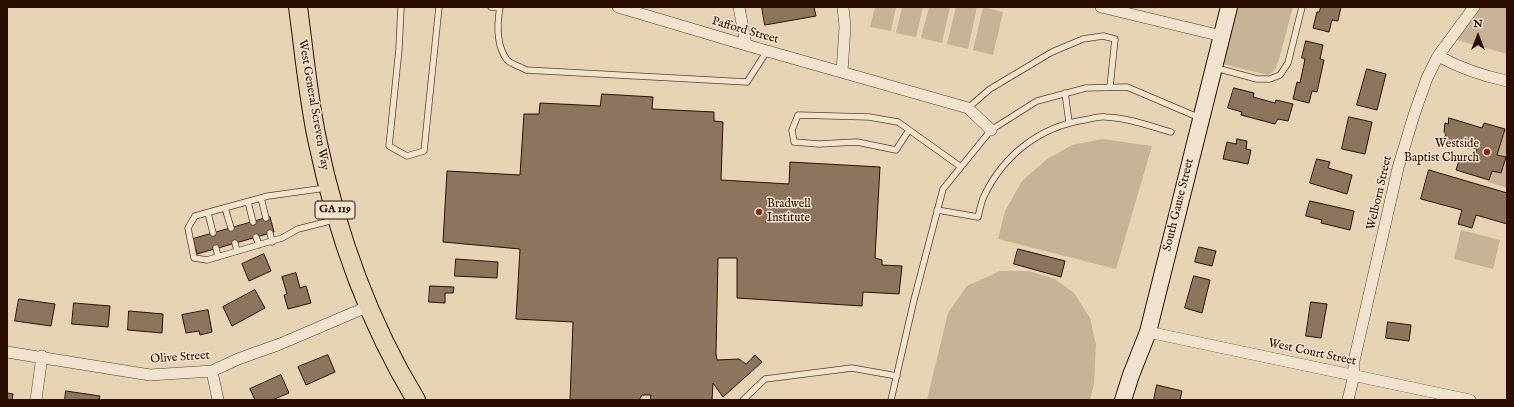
<!DOCTYPE html>
<style>
body{margin:0}
#map{position:relative;width:1514px;height:407px;overflow:hidden;background:#e6d3b4;font-family:"IM FELL English",serif}
canvas{display:block}
.frame{position:absolute;inset:0;border:8px solid #2c0e00;pointer-events:none}
.north{position:absolute;left:1458px;top:16px;width:40px;height:40px;-webkit-text-stroke:3px #efe2ce;paint-order:stroke;rotate:0deg;font-size:11px;font-weight:700;line-height:16px;text-align:center;color:#2c0e00}
.north::after{content:'';display:block;margin:auto;width:14px;height:18px;background:#2c0e00;clip-path:polygon(50% 0,100% 100%,50% 72%,0 100%)}
</style>
<div id="map">
<canvas width="1514" height="407"></canvas>
<div class="frame"></div>
<div class="north">N</div>
</div>
<script>
const c = document.querySelector('canvas').getContext('2d');
c.lineJoin = 'round';
function paint(path, color) {
  c.fillStyle = color;
  c.fill(path, 'evenodd');
}
function strokePath(path, color, width, dash) {
  c.strokeStyle = color;
  c.lineWidth = width;
  c.lineCap = dash ? 'butt' : 'round';
  c.setLineDash(dash || []);
  c.stroke(path);
}
function write(font, color, halo, rows, align = 'center') {
  c.font = font + ' "IM FELL English",serif';
  c.lineWidth = 3;
  c.setLineDash([]);
  c.textBaseline = 'middle';
  c.strokeStyle = halo;
  c.fillStyle = color;
  for (const [text, x, y, turn = 0] of rows) {
    c.save();
    c.translate(x, y);
    c.rotate((+turn || 0) * Math.PI / 180);
    c.textAlign = isNaN(turn) ? turn : align;
    if (halo) c.strokeText(text, 0, 0);
    c.fillText(text, 0, 0);
    c.restore();
  }
}
const green = new Path2D(`
 M875,7h21l-5,24 -21,-4z
 M902,7h21l-7,30 -20,-4z
 M929,7h21l-8,36 -21,-5z
 M956,7h21l-9,42 -21,-5z
 M983,7l20,5 -10,43 -20,-5z
 M1238,7h55l-15,56 -4,8 -6,4 -45,-11z
 M1480,7h27v47l-50,-14v-2z
 M1507,124v64l-19,-6 4,-11 14,-14 -9,-2z
 M1102,139l50,7 -36,123 -118,-30 7,-28 17,-30 24,-21 26,-15z
 M1461,230l39,10 -7,29 -39,-10z
 M1000,271h29l26,8 19,14 16,25 6,27 -2,39 -4,16h-163l21,-87 19,-27z`);
const building = new Path2D(`
 M762,7h52l2,9 -51,9z
 M1321,7h20l-3,14 -6,-1 -3,12 -16,-4 4,-16h2z
 M1306,41l17,4 -3,14 4,1 -7,32 -5,-1 -3,12 -16,-4 4,-17 3,1 5,-24 -3,-1z
 M1367,69l19,5 -9,36 -20,-5z
 M1234,88l20,5 -1,4 22,6 1,-3 17,4 -5,17 -10,-2 -3,5 -34,-9 1,-3 -14,-4z
 M602,94l51,3 -1,12 62,3v9l9,1 -2,58 68,4 1,-22 90,5 -5,91 7,2v5l20,1 -3,28 -36,-2 -1,14 -125,-8v-40h-19l-2,96 1,6 22,-1 7,5 9,-9 7,7 -39,35 -10,-14 -1,17h-62l1,-5h-9l-3,5h-69l3,-78 -57,-3 4,-70 -77,-7 4,-71 73,4 4,-61h15l1,-11 60,3z
 M1349,117l23,5 -7,32 -23,-5z
 M1449,118l33,10 2,-5 21,6 -8,26 9,2 -5,16 -9,-2 -3,9 -33,-10 5,-16 13,4 3,-9 -33,-10 2,-5 -2,-2 1,-9 3,1z
 M1237,139l10,2 -1,8 5,1 -3,14 -25,-5 4,-17 9,2z
 M1317,159l13,3 -2,6 24,7 -5,19 -37,-11z
 M1429,170l78,23v31l-31,-9 -4,13 -14,-4 4,-14 -41,-11z
 M1310,201l44,10 -4,19 -29,-7 1,-3 -16,-4z
 M270,217l4,15 -77,22 -4,-15z
 M1199,247l17,4 -4,15 -17,-4z
 M1018,249l47,12 -4,16 -47,-13z
 M264,254l7,17 -22,10 -7,-17z
 M456,259l42,3 -1,16 -42,-2z
 M296,273l4,15 6,-2 5,17 -23,6 -4,-14 3,-1 -5,-17z
 M1194,276l16,4 -8,33 -17,-5z
 M430,286l24,1 -1,6h-8v10l-16,-1z
 M255,290l10,18 -33,18 -9,-19z
 M19,299l36,5 -4,22 -36,-5z
 M1311,302l16,2 -6,34 -15,-2z
 M74,303l36,3 -2,21 -36,-3z
 M208,310l4,22 -12,3 -1,-4 -13,2 -4,-18z
 M129,311l34,3 -1,19 -34,-3z
 M1388,322l23,3 -2,16 -23,-3z
 M328,355l7,17 -29,13 -8,-18z
 M281,375l8,18 -17,7h-17l-5,-11z
 M1157,385l25,6 -2,9h-26z
 M66,391l34,5 -1,4h-34z
 M7,393l6,1 -1,6h-5z`);
const lane = new Path2D(`
 M401,7l-2,42 -10,97 18,10 17,-5 15,-144
 M491,7l9,1
 M500,7c-3,17 -4,38 7,53 4,4 14,7 19,10l221,12 20,-31
 M1216,68l41,11h13l10,-4 8,-12 14,-56
 M1065,93l4,29
 M968,108l22,-19 62,-37 31,-13 20,-3 12,3 -5,48
 M909,130l-13,20 -39,-8 -38,2 -25,-2 -2,-12 6,-15 71,2 29,5 63,45
 M326,188l-58,8 -73,20 -7,12 6,30 13,2 75,-22 16,-9 36,-9
 M261,198l5,20
 M248,202l5,20
 M225,208l6,20
 M937,210l41,7c2,-7 3,-16 7,-23 20,-40 55,-67 99,-74 7,-1 15,-4 22,-3 22,1 44,9 65,15
 M208,213l5,20
 M270,233l2,9
 M256,237l3,8
 M235,243l2,8
 M216,248l2,9
 M743,400l22,-21 87,-11 45,8
 M891,400l23,-100 29,-111 48,-59 46,-29 49,-13 41,-1 73,31`);
const street = new Path2D(`
 M618,7l128,38 222,63 23,22
 M739,7l7,38
 M1101,7l121,29
 M1438,56c22,12 45,20 69,25
 M842,72l3,-45 -2,-20
 M1148,332l322,68
 M7,352l143,23 62,-4 26,-12 42,-15 89,-38
 M212,371l6,29
 M36,400l6,-44
 M1348,400l6,-25v-14l44,-193 16,-53 13,-37 11,-22 36,-49`);
const secondary = new Path2D(`
 M1123,400l8,-25 17,-43 81,-325`);
const primary = new Path2D(`
 M298,7c6,44 10,89 19,132 19,91 51,182 99,261`);
const markers = [
 [1487,152,4,"#8f2418"],
 [759,212,4,"#8f2418"]
];
const shields = [
 [335,210,40]
];
const shieldNames = [
 ["GA 119",335,210]
];
const streetNames = [
 ["Pafford Street",745,31,16],
 ["West General Screven Way",313,105,80],
 ["Welborn Street",1380,193,-77],
 ["South Gause Street",1179,205,-76],
 ["West Court Street",1312,353,12],
 ["Olive Street",180,358,-4]
];
const poiNames = [
 ["Westside",1479,145],
 ["Baptist Church",1479,159],
 ["Bradwell",767,205,"left"],
 ["Institute",767,219,"left"]
];
paint(green, '#c6b295');
paint(building, '#8d745e');
strokePath(building, '#2c0e00', 1);
strokePath(lane, '#5a3f2d', 7);
strokePath(street, '#5a3f2d', 12);
strokePath(secondary, '#2c0e00', 18);
strokePath(primary, '#2c0e00', 20);
strokePath(lane, '#efe2ce', 5.5);
strokePath(street, '#efe2ce', 11);
strokePath(secondary, '#efe2ce', 16);
strokePath(primary, '#e6d3b4', 18);
for (const [x, y, r, color] of markers) {
  const dot = new Path2D();
  dot.arc(x, y, r, 0, 2 * Math.PI);
  c.fillStyle = color;
  c.fill(dot);
  strokePath(dot, '#efe2ce', 1.5);
}
for (const [x, y, w] of shields) {
  const box = new Path2D();
  box.roundRect(x - w / 2, y - 9, w, 18, 3);
  c.fillStyle = '#efe2ce';
  c.fill(box);
  strokePath(box, '#2c0e00', 1);
}
write('bold 11px', '#2c0e00', null, shieldNames);
write('12px', '#2c0e00', '#efe2ce', streetNames);
write('12px', '#2c0e00', '#efe2ce', poiNames, 'right');
</script>
